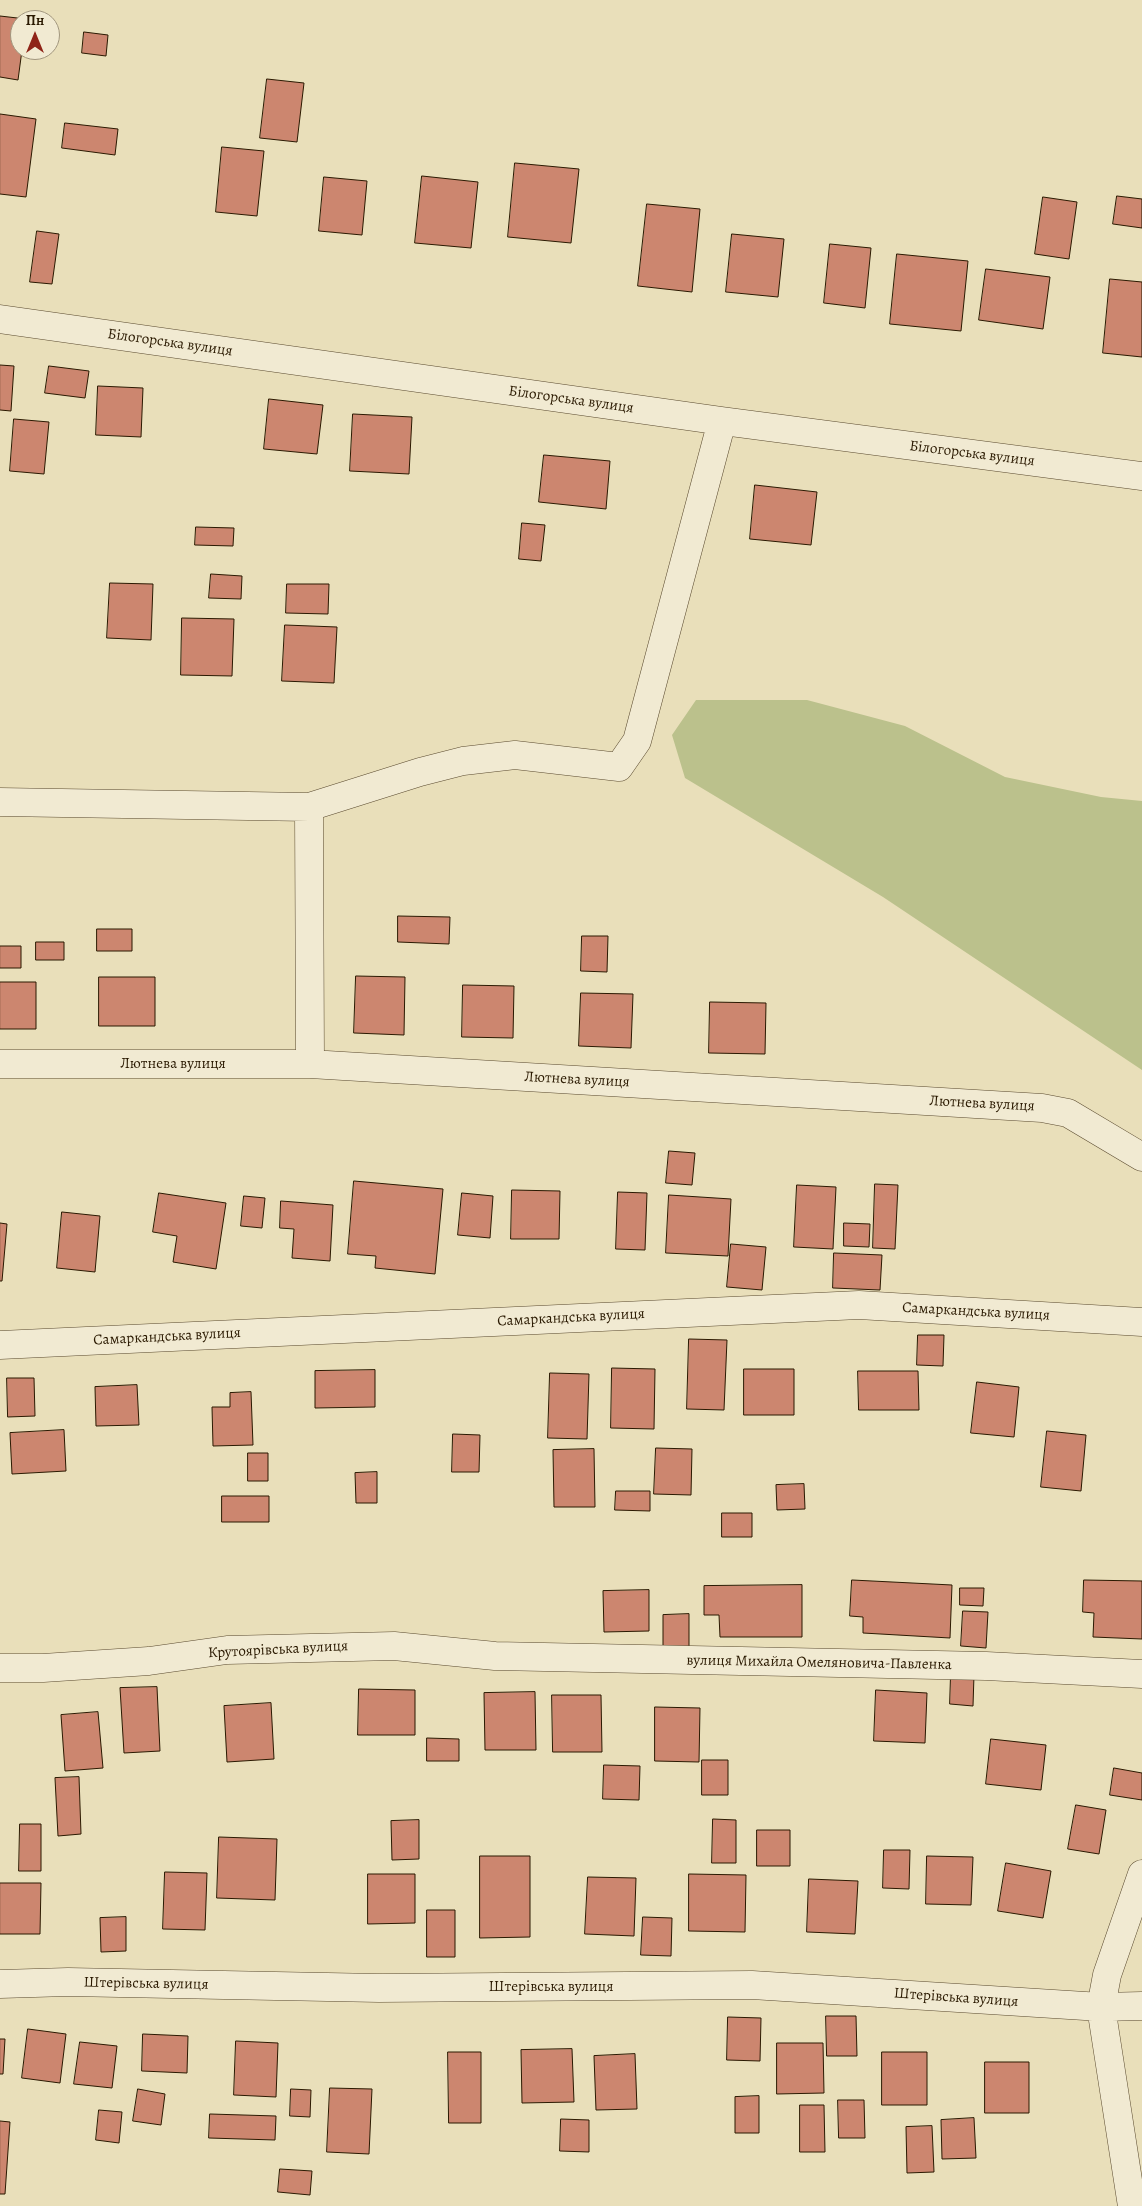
<!DOCTYPE html>
<meta charset="utf-8">
<style>
body{margin:0}
#map{position:relative;width:1142px;height:2206px;overflow:hidden;background:#e9dfba;font-family:Alegreya,serif}
canvas{display:block}
.north{position:absolute;left:10px;top:10px;width:50px;height:50px;box-sizing:border-box;background:#f1ead2;border:1px solid #a1967e;border-radius:50%;rotate:0deg;font-size:14px;font-weight:700;line-height:20px;text-align:center;color:#2a1901}
.north::after{content:'';display:block;margin:auto;width:18px;height:22px;background:#8f2418;clip-path:polygon(50% 0,100% 100%,50% 72%,0 100%)}
</style>
<div id="map">
<canvas width="1142" height="2206"></canvas>
<div class="north">Пн</div>
</div>
<script>
const c = document.querySelector('canvas').getContext('2d');
c.lineJoin = 'round';
function paint(path, color) {
  c.fillStyle = color;
  c.fill(path, 'evenodd');
}
function strokePath(path, color, width, dash) {
  c.strokeStyle = color;
  c.lineWidth = width;
  c.lineCap = dash ? 'butt' : 'round';
  c.setLineDash(dash || []);
  c.stroke(path);
}
function write(font, color, halo, rows, align = 'center') {
  c.font = font + ' Alegreya,serif';
  c.lineWidth = 5;
  c.setLineDash([]);
  c.textBaseline = 'middle';
  c.strokeStyle = halo;
  c.fillStyle = color;
  for (const [text, x, y, turn = 0] of rows) {
    c.save();
    c.translate(x, y);
    c.rotate((+turn || 0) * Math.PI / 180);
    c.textAlign = isNaN(turn) ? turn : align;
    if (halo) c.strokeText(text, 0, 0);
    c.fillText(text, 0, 0);
    c.restore();
  }
}
const green = new Path2D(`
 M696,700h111l98,26 100,51 96,20 41,4v269l-259,-173 -198,-119 -13,-43z`);
const building = new Path2D(`
 M0,16l26,3 -6,1v30h2l-4,30 -18,-3z
 M84,32l24,3 -2,21 -24,-3z
 M267,79l37,4 -7,59 -37,-4z
 M0,114l36,5 -10,78 -26,-3z
 M65,123l53,6 -3,26 -53,-7z
 M222,147l42,4 -7,65 -41,-4z
 M515,163l64,6 -8,74 -63,-6z
 M422,176l56,6 -7,66 -56,-5z
 M324,177l43,4 -5,54 -43,-4z
 M1117,196l25,3v29l-29,-4z
 M1043,197l34,5 -8,57 -34,-5z
 M647,204l53,5 -8,83 -54,-6z
 M37,231l22,3 -7,50 -22,-2z
 M732,234l52,5 -6,58 -52,-5z
 M830,244l41,4 -6,60 -41,-5z
 M897,254l71,7 -7,70 -71,-7z
 M986,269l64,8 -7,52 -64,-9z
 M1110,279l32,3v75l-39,-4z
 M0,365l14,1 -3,45 -11,-1z
 M49,366l40,5 -4,27 -40,-5z
 M98,386l45,2 -2,49 -45,-2z
 M269,399l54,6 -6,49 -53,-5z
 M353,414l59,3 -3,57 -59,-3z
 M14,419l35,3 -5,52 -34,-3z
 M544,455l66,6 -4,48 -67,-7z
 M755,485l62,7 -6,53 -61,-6z
 M522,523l23,2 -4,36 -22,-2z
 M196,527l38,1 -1,18 -38,-1z
 M211,574l31,2 -1,23 -32,-1z
 M110,583l43,1 -2,56 -44,-2z
 M287,584h42l-1,30 -42,-1z
 M182,618l52,1 -2,57 -51,-1z
 M285,625l52,2 -3,56 -52,-2z
 M398,916l52,1 -1,27 -51,-2z
 M97,929h35v22h-35z
 M582,936h26l-1,36 -26,-1z
 M36,942h28v18h-28z
 M0,946h21v22h-21z
 M356,976l49,1 -1,58 -50,-2z
 M99,977h56v49h-56z
 M0,982h36v47h-36z
 M463,985l51,1 -1,52 -51,-1z
 M581,993l52,1 -2,54 -52,-2z
 M710,1002l56,1 -1,51 -56,-1z
 M669,1151l26,2 -3,32 -26,-2z
 M354,1181l89,8 -8,85 -60,-6 1,-12 -28,-2z
 M875,1184l23,1 -3,64 -22,-1z
 M797,1185l39,2 -3,62 -39,-2z
 M512,1190l48,1 -1,48h-48z
 M618,1192l29,1 -2,57 -29,-1z
 M159,1193l67,10 -10,66 -43,-7 4,-26 -24,-4z
 M462,1193l31,3 -3,42 -32,-3z
 M669,1195l62,4 -3,57 -62,-3z
 M244,1196l21,2 -3,30 -21,-2z
 M281,1201l52,4 -3,56 -38,-3 2,-29 -14,-1z
 M62,1212l38,4 -5,56 -38,-4z
 M0,1223l7,1 -5,57h-2z
 M844,1223l26,1 -1,23 -25,-1z
 M731,1244l35,3 -4,43 -35,-3z
 M834,1253l48,2 -2,35 -47,-2z
 M918,1335h26l-1,31 -26,-1z
 M689,1339l38,1 -3,70 -37,-1z
 M612,1368l43,1 -1,60 -43,-1z
 M744,1369h50v46h-50z
 M375,1370v37l-60,1v-37z
 M858,1371h60l1,39h-60z
 M550,1373l39,1 -2,65 -39,-1z
 M7,1378h27l1,38 -27,1z
 M977,1382l42,5 -5,50 -43,-4z
 M137,1385l2,40 -43,1 -1,-39z
 M251,1392l2,53 -40,1 -1,-39h18v-14z
 M64,1430l2,41 -54,3 -2,-41z
 M1047,1431l39,4 -5,56 -40,-4z
 M453,1434l27,1 -1,37h-27z
 M656,1448l36,1 -1,46 -37,-1z
 M594,1449l1,58h-41l-1,-57z
 M248,1453h20v28h-20z
 M377,1472v31h-21l-1,-30z
 M804,1484l1,25 -28,1 -1,-25z
 M616,1491h34v20l-35,-1z
 M222,1496h47v26h-47z
 M722,1513h30v24h-30z
 M852,1580l100,5 -2,53 -87,-5v-16l-13,-1z
 M1084,1580l58,1v58l-49,-2 1,-24 -11,-1z
 M802,1585v52h-82l-1,-22h-15v-29z
 M960,1588h24l-1,18 -23,-1z
 M649,1590v41l-45,1 -1,-41z
 M963,1611l25,1 -2,36 -25,-2z
 M689,1614v36h-26v-35z
 M951,1674l23,1 -1,31 -23,-2z
 M157,1687l3,64 -36,2 -4,-65z
 M359,1689l56,1v45h-57z
 M876,1690l51,3 -2,50 -51,-2z
 M535,1692l1,58h-51l-1,-57z
 M552,1695h49l1,57h-49z
 M271,1703l3,56 -47,3 -3,-56z
 M655,1707l45,1 -1,54 -44,-1z
 M98,1712l5,56 -38,3 -4,-56z
 M427,1738l32,1v22h-32z
 M991,1739l55,6 -5,45 -55,-6z
 M702,1760h26v35h-26z
 M604,1765l36,1 -1,34 -36,-1z
 M1114,1768l28,5v27l-32,-5z
 M79,1777l2,57 -23,2 -3,-58z
 M1076,1805l30,5 -7,44 -31,-5z
 M713,1819l23,1v43h-24z
 M419,1820v39l-27,1 -1,-39z
 M20,1824h21v47h-22z
 M757,1830h33v36h-33z
 M219,1837l58,2 -2,61 -58,-2z
 M884,1850h26l-1,39 -26,-1z
 M480,1856h50v81l-50,1z
 M927,1856l46,1 -2,48 -45,-1z
 M1006,1863l45,8 -8,47 -45,-7z
 M165,1872l42,1 -2,57 -42,-1z
 M368,1874h47v49l-47,1z
 M689,1874l57,1 -1,57 -56,-1z
 M588,1877l48,1 -2,58 -49,-2z
 M809,1879l49,2 -3,53 -48,-2z
 M0,1883h41l-1,51h-40z
 M427,1910h28v47h-28z
 M126,1917v34l-25,1 -1,-34z
 M643,1917l29,1 -1,38 -30,-1z
 M826,2016h30l1,40h-30z
 M728,2017l33,1 -1,43 -33,-1z
 M28,2029l38,5 -6,49 -38,-5z
 M143,2034l45,2 -1,37 -45,-2z
 M0,2039h5l-2,35h-3z
 M236,2041l42,2 -2,54 -42,-2z
 M80,2042l37,4 -5,42 -38,-4z
 M777,2043h46l1,50 -47,1z
 M572,2049l2,53 -52,1 -1,-53z
 M448,2052h33v71h-32z
 M882,2052h45v53h-45z
 M635,2054l2,55 -41,1 -2,-54z
 M985,2062h44v51h-44z
 M330,2088l42,1 -3,65 -42,-2z
 M138,2089l27,5 -4,31 -28,-4z
 M291,2089l20,1 -1,27 -20,-1z
 M759,2096v37h-24v-36z
 M838,2100h26l1,38h-26z
 M800,2105h24l1,47h-25z
 M99,2110l23,2 -3,31 -23,-3z
 M210,2114l66,2 -1,24 -66,-2z
 M974,2118l2,40 -34,1 -1,-39z
 M561,2119l28,1v32l-29,-1z
 M0,2121l10,1 -5,72h-5z
 M932,2126l2,46 -27,1 -1,-46z
 M280,2169l32,2 -2,24 -32,-3z`);
const minor = new Path2D(`
 M0,319l722,102 420,55
 M0,802l309,5 111,-35 43,-11 52,-6 104,12 18,-26 85,-320
 M309,807l1,257
 M0,1064h310l732,44 26,5 74,44
 M0,1345l859,-40 283,17
 M0,1668h43l106,-7 78,-11 167,-4 101,10 491,10 156,8
 M0,1984l68,-2 311,6 373,-3 349,22 41,-1
 M1132,2206l-31,-199 6,-32 35,-101`);
const streetNames = [
 ["Білогорська вулиця",170,343,8],
 ["Білогорська вулиця",571,400,8],
 ["Білогорська вулиця",972,454,7],
 ["Лютнева вулиця",173,1064],
 ["Лютнева вулиця",577,1080,3],
 ["Лютнева вулиця",982,1104,3],
 ["Самаркандська вулиця",976,1312,3],
 ["Самаркандська вулиця",571,1318,-3],
 ["Самаркандська вулиця",167,1337,-3],
 ["Крутоярівська вулиця",278,1650,-3],
 ["вулиця Михайла Омеляновича-Павленка",819,1663,1],
 ["Штерівська вулиця",146,1984,1],
 ["Штерівська вулиця",551,1987],
 ["Штерівська вулиця",956,1998,4]
];
paint(green, '#bbc18c');
paint(building, '#cc866f');
strokePath(building, '#2a1901', 1);
strokePath(minor, '#5a4a2f', 29);
strokePath(minor, '#f1ead2', 28);
write('15px', '#2a1901', '#f1ead2', streetNames);
</script>
